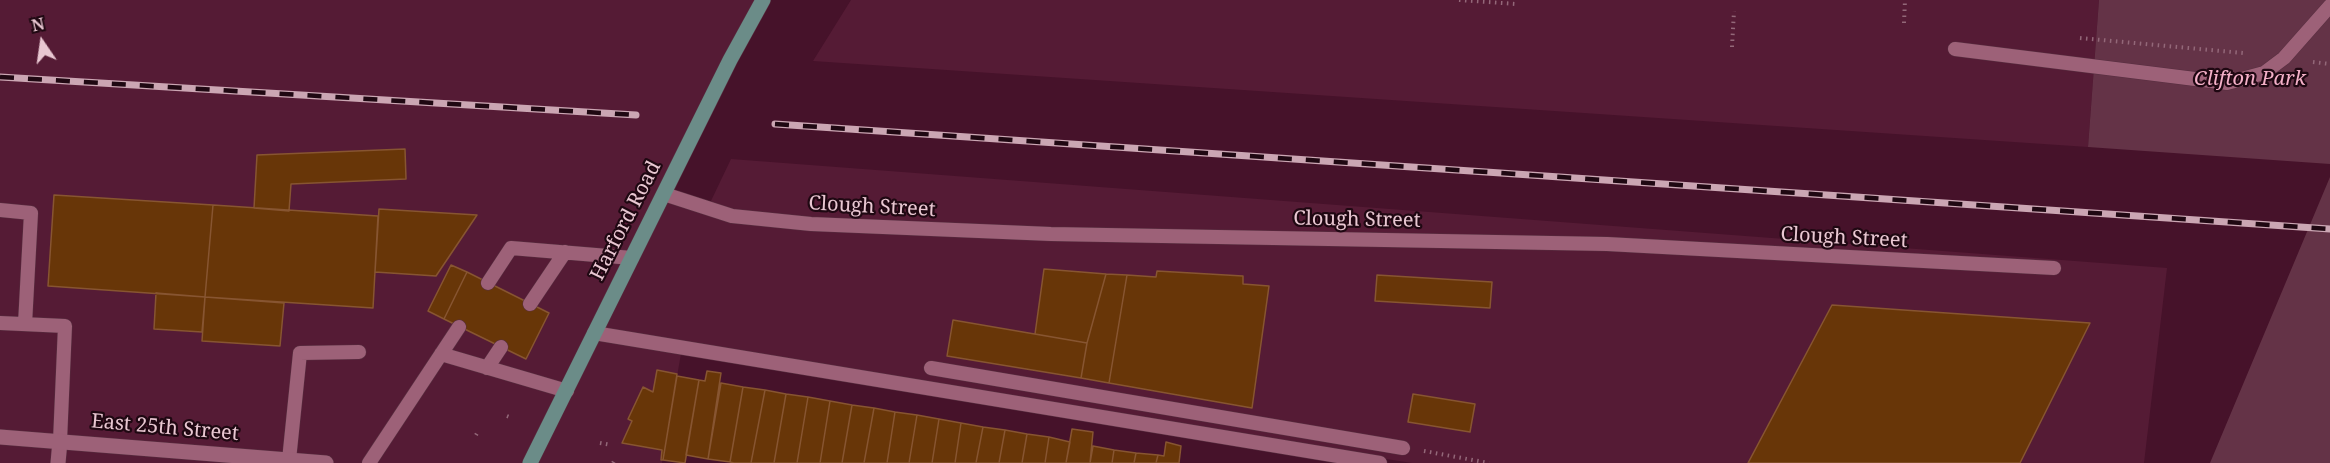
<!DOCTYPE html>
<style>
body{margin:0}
#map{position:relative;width:2330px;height:463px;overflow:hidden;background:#46122a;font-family:"Noto Serif",serif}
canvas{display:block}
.north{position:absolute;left:12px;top:12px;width:60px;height:60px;-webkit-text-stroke:4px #1f0812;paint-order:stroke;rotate:347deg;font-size:16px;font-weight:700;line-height:24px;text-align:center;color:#e9c7d2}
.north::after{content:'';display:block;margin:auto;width:21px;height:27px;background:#e9c7d2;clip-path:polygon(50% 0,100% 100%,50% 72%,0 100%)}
</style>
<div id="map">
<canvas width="2330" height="463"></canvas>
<div class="north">N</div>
</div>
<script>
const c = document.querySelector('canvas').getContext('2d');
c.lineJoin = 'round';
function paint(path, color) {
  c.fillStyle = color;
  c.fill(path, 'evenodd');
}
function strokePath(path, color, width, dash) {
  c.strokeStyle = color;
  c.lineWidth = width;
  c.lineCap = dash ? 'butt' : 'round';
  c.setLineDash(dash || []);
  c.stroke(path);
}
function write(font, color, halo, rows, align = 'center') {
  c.font = font + ' "Noto Serif",serif';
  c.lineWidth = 4.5;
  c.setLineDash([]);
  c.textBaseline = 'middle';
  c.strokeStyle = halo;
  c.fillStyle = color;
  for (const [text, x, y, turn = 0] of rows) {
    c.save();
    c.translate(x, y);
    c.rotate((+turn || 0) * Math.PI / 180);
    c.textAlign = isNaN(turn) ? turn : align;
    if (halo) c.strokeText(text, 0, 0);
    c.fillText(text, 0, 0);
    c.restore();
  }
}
const built = new Path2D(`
 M0,0h771l-49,90 -48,101 36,12 21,-44 1436,109 -23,195h-732l-519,-80 -210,-41 -21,121h-662z
 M851,0h1248l-11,147 -1275,-86z`);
const green = new Path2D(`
 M2099,0h231v164l-242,-17z
 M2330,177v286h-120z`);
const building = new Path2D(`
 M405,149l1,30 -115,5 -2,27 -35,-3 3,-53z
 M54,195l159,10 -8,92 -157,-11z
 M213,205l165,11 -5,92 -168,-11z
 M379,209l98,6 -41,61 -61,-4z
 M451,265l16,7 -23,47 -16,-8z
 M1044,269l62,5 -19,69 -52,-9z
 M1157,271l86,5v8l26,2 -17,122 -143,-25 18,-108 29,2z
 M467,272l82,41 -23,46 -82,-40z
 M1106,274l21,1 -18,108 -28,-5 6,-35z
 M1377,275l115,7 -2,26 -115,-7z
 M156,293l49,4 -3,35 -48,-3z
 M205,297l79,6 -4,43 -78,-5z
 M1832,305l258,18 -70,140h-272z
 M953,320l134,23 -6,35 -134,-22z
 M657,370l20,4 -14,86h-2l1,-10 -40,-7 10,-22 -4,-2 15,-32 10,5z
 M707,371l14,2 -13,86 -22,-4 13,-75 6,1z
 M677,376l22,4 -14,83 -22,-3z
 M721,383l22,4 -13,75 -22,-3z
 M743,387l22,3 -14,73h-17l-4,-1z
 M765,390l21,4 -12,69h-23z
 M786,394l22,3 -11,66h-23z
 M1413,394l62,10 -5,28 -62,-10z
 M808,397l22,4 -10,62h-23z
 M830,401l22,4 -10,58h-22z
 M852,405l22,3 -10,55h-22z
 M874,408l21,4 -8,51h-23z
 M895,412l22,3 -8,48h-22z
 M917,415l22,4 -7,44h-23z
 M939,419l22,4 -6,40h-23z
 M961,423l22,4 -7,36h-21z
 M983,427l22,3 -6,33h-23z
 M1072,429l21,3 -3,31h-24z
 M1005,430l22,4 -5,29h-23z
 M1027,434l22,3 -4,26h-23z
 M1049,437l21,5 -4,21h-21z
 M1166,442l15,4 -2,17h-23l2,-8 6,1z
 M1093,446l21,4 -2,13h-22z
 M1114,450l22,3 -2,10h-22z
 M1136,453l22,2 -2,8h-22z`);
const path = new Path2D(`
 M1459,0l57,4
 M1904,23l1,-23
 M2080,38l163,15
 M1732,47l2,-36
 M2313,62l17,2
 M507,416l5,2
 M476,435l3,-5
 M600,443l11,2
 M1424,451l65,12
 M613,463l3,-5`);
const lane = new Path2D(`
 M1955,49l272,34 37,-10 20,-15 46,-52
 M664,194l68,22 79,8 240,10 556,10 447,24
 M0,210l31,3 -6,111
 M488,283l23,-35 121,10
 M530,304l35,-52
 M0,323l65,3 -5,115
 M594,333l786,130
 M441,354l126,37
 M487,368l14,-21
 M931,368l472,80
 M289,460l11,-107 59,-1
 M369,463l90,-136`);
const street = new Path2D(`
 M58,463l2,-22`);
const secondary = new Path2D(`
 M0,437l326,26`);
const primary = new Path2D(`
 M530,463l200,-403 33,-60`);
const rail = new Path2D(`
 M0,77l636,38
 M775,124l1555,105`);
const parkNames = [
 ["Clifton Park",2250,79]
];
const streetNames = [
 ["Clough Street",872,207,3],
 ["Clough Street",1357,220,1],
 ["Harford Road",626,221,-63],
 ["Clough Street",1844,238,3],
 ["East 25th Street",165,428,5]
];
paint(built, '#551b35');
paint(green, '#643347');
paint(building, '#683608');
strokePath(building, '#875531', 1.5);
strokePath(lane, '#583041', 15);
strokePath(street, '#583041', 16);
strokePath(secondary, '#583041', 16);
strokePath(primary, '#583041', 16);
strokePath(path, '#936879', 4, [1.5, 4.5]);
strokePath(lane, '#9d6178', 14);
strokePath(street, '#9d6178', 15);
strokePath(secondary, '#9d6178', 15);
strokePath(primary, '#6b8c88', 15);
strokePath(rail, '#cba6b3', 7);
strokePath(rail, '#1f0812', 4.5, [14]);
write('italic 20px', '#f5b1c9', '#1f0812', parkNames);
write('20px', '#e9c7d2', '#1f0812', streetNames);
</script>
